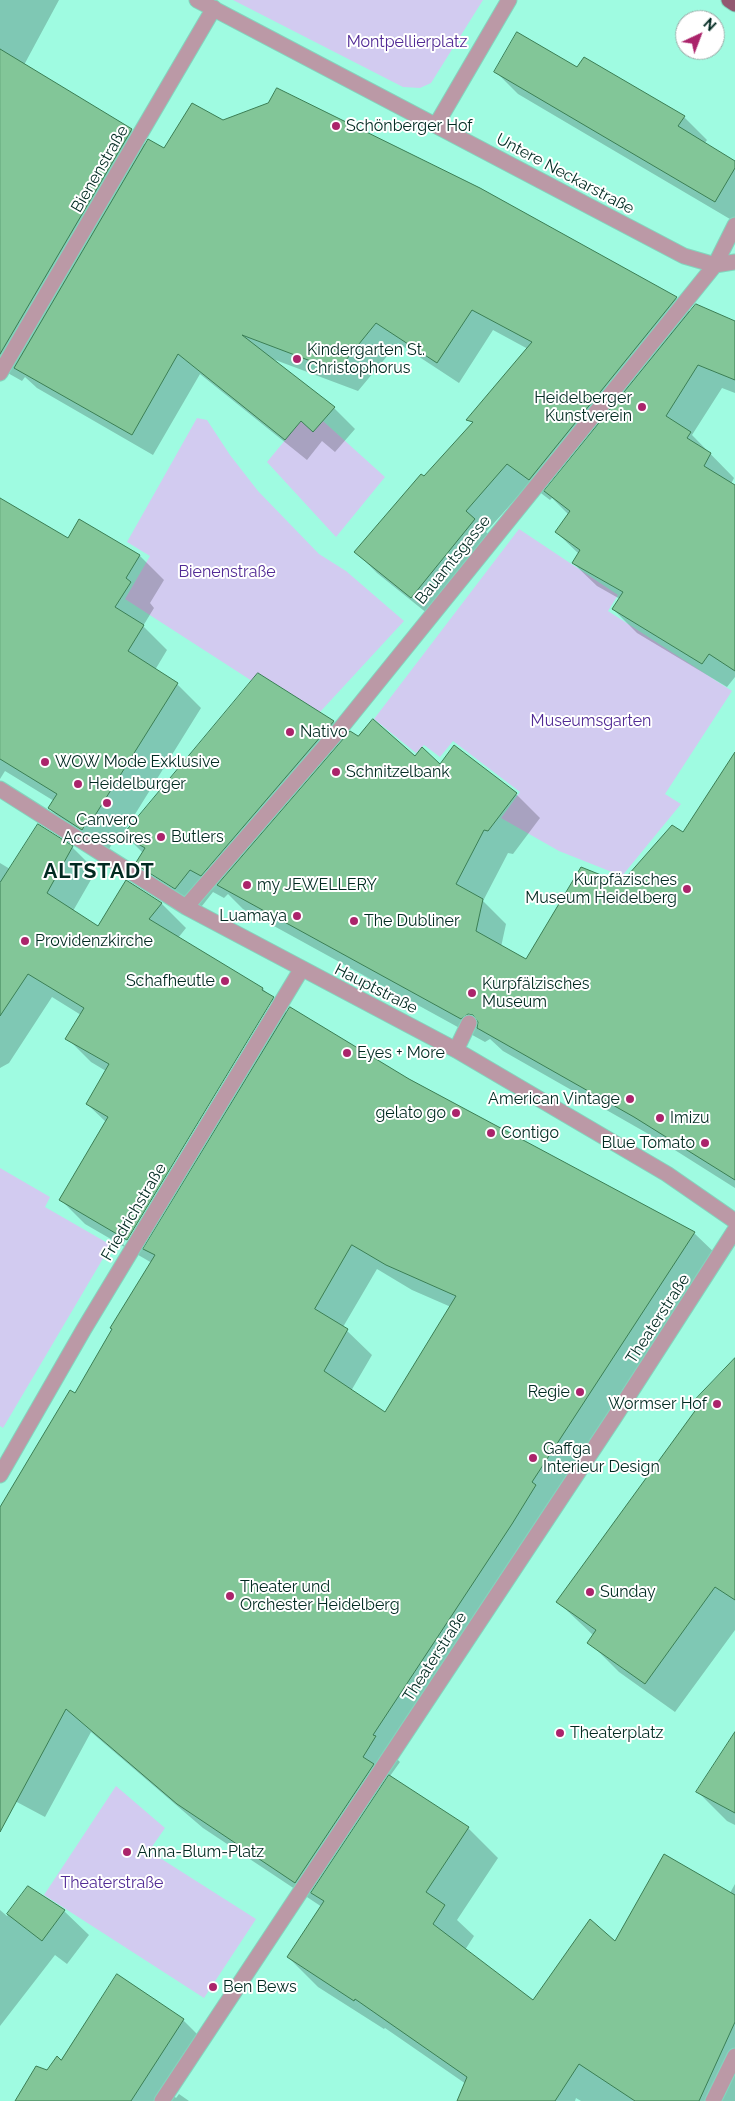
<!DOCTYPE html>
<meta charset="utf-8">
<style>
body{margin:0}
#map{position:relative;width:735px;height:2101px;overflow:hidden;background:#9ffbe1;font-family:Raleway,sans-serif}
canvas{display:block}
.north{position:absolute;left:675px;top:10px;width:50px;height:50px;box-sizing:border-box;background:#fff;border:1px solid #99aaa6;border-radius:50%;rotate:43deg;font-size:14px;font-weight:700;line-height:20px;text-align:center;color:#012a21}
.north::after{content:'';display:block;margin:auto;width:18px;height:22px;background:#ab246b;clip-path:polygon(50% 0,100% 100%,50% 72%,0 100%)}
</style>
<div id="map">
<canvas width="735" height="2101"></canvas>
<div class="north">N</div>
</div>
<script>
const c = document.querySelector('canvas').getContext('2d');
c.lineJoin = 'round';
function paint(path, color) {
  c.fillStyle = color;
  c.fill(path, 'evenodd');
}
function strokePath(path, color, width, dash) {
  c.strokeStyle = color;
  c.lineWidth = width;
  c.lineCap = dash ? 'butt' : 'round';
  c.setLineDash(dash || []);
  c.stroke(path);
}
function write(font, color, halo, rows, align = 'center') {
  c.font = font + ' Raleway,sans-serif';
  c.lineWidth = 4;
  c.setLineDash([]);
  c.textBaseline = 'middle';
  c.strokeStyle = halo;
  c.fillStyle = color;
  for (const [text, x, y, turn = 0] of rows) {
    c.save();
    c.translate(x, y);
    c.rotate((+turn || 0) * Math.PI / 180);
    c.textAlign = isNaN(turn) ? turn : align;
    if (halo) c.strokeText(text, 0, 0);
    c.fillText(text, 0, 0);
    c.restore();
  }
}
const green = new Path2D(`
 M233,0h250l-52,83 -11,5 -17,-1z
 M197,418l10,2 23,35 28,36 61,63 27,17 58,50 -84,91 -62,-39 -6,8 -127,-82 25,-43 -23,-14z
 M301,421l12,11 10,-11 62,56 -49,60 -69,-75z
 M519,529l99,66 -10,16 124,80 -67,103 16,10 -59,72 -63,-25 -58,-33 19,-26 -67,-51 -13,16 -16,-12 -8,8 -42,-34z
 M0,1168l50,29 -5,10 66,38 -108,183 -3,-2z
 M116,1786l49,42 -16,23 107,68 -52,79 -160,-103z`);
const shadow = new Path2D(`
 M0,0h59l-35,65 107,65 15,15 18,5 59,-29 256,68 197,109 15,15 44,9v71l-13,-5 -30,47 42,43 -3,6 4,3v190l-8,10 -90,-54 -24,-24 7,-10 -23,-13 -24,-23 6,-9 -23,-22 13,-17 -17,-17 -2,2 -21,-16 -43,48 10,9 -63,77 -56,-45 -21,-21 122,-133 50,-70 -35,-19 -34,53 -61,-40 -40,48 -88,-33 64,50 21,21 -20,23 -13,-11 -15,19 -107,-86 -47,81 -116,-67 -12,-11 -3,4 -16,-9 -6,10z
 M577,69l107,48 23,23 -3,4 31,18v60l-217,-128 -23,-23z
 M0,500l68,39 12,-19 60,36 24,24 -14,23 4,5 -11,18 24,24 -12,20 22,14 24,24 -82,132 -4,-2 -8,15 -34,-21 -24,-24 5,-7 -49,-30 -5,8z
 M259,675l75,47 14,14 10,1 158,57 24,24 -27,36 -5,-1 -25,48 23,23 -5,23 25,14 158,-128 51,-79v434l-76,-48 -156,-89 -13,-12 -5,3 -242,-133 -15,-15 -4,4 -11,-6 -15,19 -38,-25 -23,-22 6,-11 -18,-18z
 M72,847l24,24 -23,40 26,17 27,-46 36,22 24,24 -8,10 85,51 24,24 407,220 25,24 -183,292 -139,210 3,3 -10,14 78,52 30,30 -41,62 17,16 -9,14 69,51 81,-58 115,-50 5,-9v217h-154l-5,-3 -1,3h-117l8,-17 -81,-56 -1,1 -66,-42 -30,-30 34,-50 -119,-79 -112,-96 -46,85 -45,-24v-284l75,-114 77,-132 -67,-39 -24,-24 45,-78 -19,-18 19,-33 -15,-9 -24,-24 14,-23 -29,-18 -43,66 -9,5v-205l10,6zM270,1001h3l-148,245 -2,-2zM377,1269l35,21 39,17 -66,107 -34,-23 21,-36 -29,-28z
 M735,1377v253l-60,82 -56,-40 -30,-30 5,-6 -36,-34z
 M735,1733v92l-8,-4 -29,-29z
 M29,1888l35,23 25,24 -22,29 -12,-9 -55,71v-116l7,6z
 M117,1976l66,44 25,25 -34,51 2,2 3,-4 10,7h-173l46,-40z`);
const building = new Path2D(`
 M517,32l60,35 7,-10 101,59 -7,10 57,35v7l-20,34 -221,-130z
 M0,49l132,80 -132,225z
 M277,88l203,100 197,109 -148,183 -22,-16 -41,47 9,8 -64,79 -57,-46 67,-78 3,2 49,-54 -7,-2 66,-78 -60,-32 -35,53 -61,-40 -39,48 -95,-36 93,72 -22,25 -12,-11 -16,19 -107,-86 -46,81 -118,-67 134,-229 16,9 28,-45 31,17 45,-17z
 M696,304l39,17v59l-37,-15 -32,51 25,16 -4,6 24,15 -7,13 31,19v186l-26,-17 -7,10 -90,-55 11,-17 -51,-29 8,-13 -25,-18 15,-21 -26,-20z
 M0,498l68,40 11,-19 61,36 -14,23 5,4 -16,25 29,18 -16,26 50,32 -84,134 -3,-2 -9,15 -34,-22 9,-14 -57,-35z
 M258,673l76,48 -133,155 -11,-6 -15,19 -40,-25 10,-16 -22,-13z
 M373,719l42,37 7,-9 18,17 14,-19 63,48 -29,38 -4,-1 -28,54 27,15 -7,32 50,28 55,-92 40,16 51,-58 11,7 52,-80v428l-101,-63 -157,-89 1,-6 -5,-7 -5,-1 -7,5 -244,-134 133,-154 8,5z
 M38,824l35,22 -26,47 51,33 28,-46 36,23 -13,16 114,69 -1,2 12,7 -147,243 -68,-40 49,-83 -22,-13 23,-40 -44,-25 19,-31 -56,-34 -28,42v-133z
 M290,1007l119,72 286,153 -163,250 4,3 -24,39 -139,211 3,1 -13,21 11,7 -79,119 -118,-79 -111,-95 -66,123v-325l70,-117 5,3 37,-64 -2,-1 45,-73 -12,-6zM352,1245l34,20 70,31 -71,116 -61,-41 24,-42 -33,-20z
 M735,1358v242l-20,-13 -70,97 -58,-41 9,-13 -40,-28 144,-198 -5,-4z
 M735,1732v81l-39,-21z
 M389,1775l80,52 -43,65 19,13 -12,19 100,76 57,-81 25,22 49,-87 71,41v127l-36,79h-64l-56,-37 -24,37h-98l10,-24 -112,-78 -1,2 -67,-44 37,-56 -13,-8z
 M28,1886l37,24 -23,31 -35,-27z
 M117,1974l67,45 -53,82h-116l21,-35 11,4 10,-14 4,4z`);
const minor = new Path2D(`
 M197,0l487,256 31,9 20,-3
 M436,125l73,-125
 M0,373l214,-365
 M0,789l186,118 270,143 211,124 68,47
 M186,907l154,-178 375,-464 20,-40
 M456,1050l13,-27
 M0,1475l84,-146 217,-359
 M162,2101l452,-683 121,-188
 M713,2101l22,-45`);
const major = new Path2D(`
 M729,0l6,4`);
const markers = [
 [336,126,5,"#ab246b"],
 [297,359,5,"#ab246b"],
 [642,407,5,"#ab246b"],
 [290,732,5,"#ab246b"],
 [45,762,5,"#ab246b"],
 [336,772,5,"#ab246b"],
 [78,784,5,"#ab246b"],
 [107,803,5,"#ab246b"],
 [161,837,5,"#ab246b"],
 [247,885,5,"#ab246b"],
 [687,889,5,"#ab246b"],
 [297,916,5,"#ab246b"],
 [354,921,5,"#ab246b"],
 [25,941,5,"#ab246b"],
 [225,981,5,"#ab246b"],
 [472,993,5,"#ab246b"],
 [347,1053,5,"#ab246b"],
 [630,1099,5,"#ab246b"],
 [456,1113,5,"#ab246b"],
 [660,1118,5,"#ab246b"],
 [491,1133,5,"#ab246b"],
 [705,1143,5,"#ab246b"],
 [580,1392,5,"#ab246b"],
 [717,1404,5,"#ab246b"],
 [533,1458,5,"#ab246b"],
 [590,1592,5,"#ab246b"],
 [230,1596,5,"#ab246b"],
 [560,1733,5,"#ab246b"],
 [127,1852,5,"#ab246b"],
 [213,1987,5,"#ab246b"]
];
const parkNames = [
 ["Montpellierplatz",407,42],
 ["Bienenstraße",227,572],
 ["Museumsgarten",591,721],
 ["Theaterstraße",112,1883]
];
const poiNames = [
 ["Schönberger Hof",346,126],
 ["Kindergarten St.",307,350],
 ["Christophorus",307,368],
 ["Heidelberger",632,398,"right"],
 ["Kunstverein",632,416,"right"],
 ["Nativo",300,732],
 ["WOW Mode Exklusive",55,762],
 ["Schnitzelbank",346,772],
 ["Heidelburger",88,784],
 ["Canvero",107,820,"center"],
 ["Accessoires",107,838,"center"],
 ["Butlers",171,837],
 ["Kurpfäzisches",677,880,"right"],
 ["Museum Heidelberg",677,898,"right"],
 ["my JEWELLERY",257,885],
 ["Luamaya",287,916,"right"],
 ["The Dubliner",364,921],
 ["Providenzkirche",35,941],
 ["Schafheutle",215,981,"right"],
 ["Kurpfälzisches",482,984],
 ["Museum",482,1002],
 ["Eyes + More",357,1053],
 ["American Vintage",620,1099,"right"],
 ["gelato go",446,1113,"right"],
 ["Imizu",670,1118],
 ["Contigo",501,1133],
 ["Blue Tomato",695,1143,"right"],
 ["Regie",570,1392,"right"],
 ["Wormser Hof",707,1404,"right"],
 ["Gaffga",543,1449],
 ["Interieur Design",543,1467],
 ["Theater und",240,1587],
 ["Orchester Heidelberg",240,1605],
 ["Sunday",600,1592],
 ["Theaterplatz",570,1733],
 ["Anna-Blum-Platz",137,1852],
 ["Ben Bews",223,1987]
];
const streetNames = [
 ["Bienenstraße",100,169,-60],
 ["Untere Neckarstraße",565,174,28],
 ["Bauamtsgasse",453,560,-51],
 ["Hauptstraße",376,989,27],
 ["Friedrichstraße",134,1212,-59],
 ["Theaterstraße",658,1319,-57],
 ["Theaterstraße",435,1657,-57]
];
const districtNames = [
 ["ALTSTADT",99,872]
];
paint(green, '#d2cbf0');
paint(shadow, '#0003');
paint(building, '#82c698');
strokePath(building, '#3b7e54', 1);
strokePath(minor, '#83d5be', 17);
strokePath(major, '#83d5be', 17);
strokePath(minor, '#bb99a6', 15);
strokePath(major, '#925971', 15);
for (const [x, y, r, color] of markers) {
  const dot = new Path2D();
  dot.arc(x, y, r, 0, 2 * Math.PI);
  c.fillStyle = color;
  c.fill(dot);
  strokePath(dot, '#fff', 2);
}
write('16px', '#512a95', '#fff', parkNames);
write('16px', '#012a21', '#fff', poiNames, 'left');
write('16px', '#012a21', '#fff', streetNames);
c.letterSpacing = '1px';
write('bold 21px', '#012a21', '#fff', districtNames);
c.letterSpacing = '0px';
</script>
